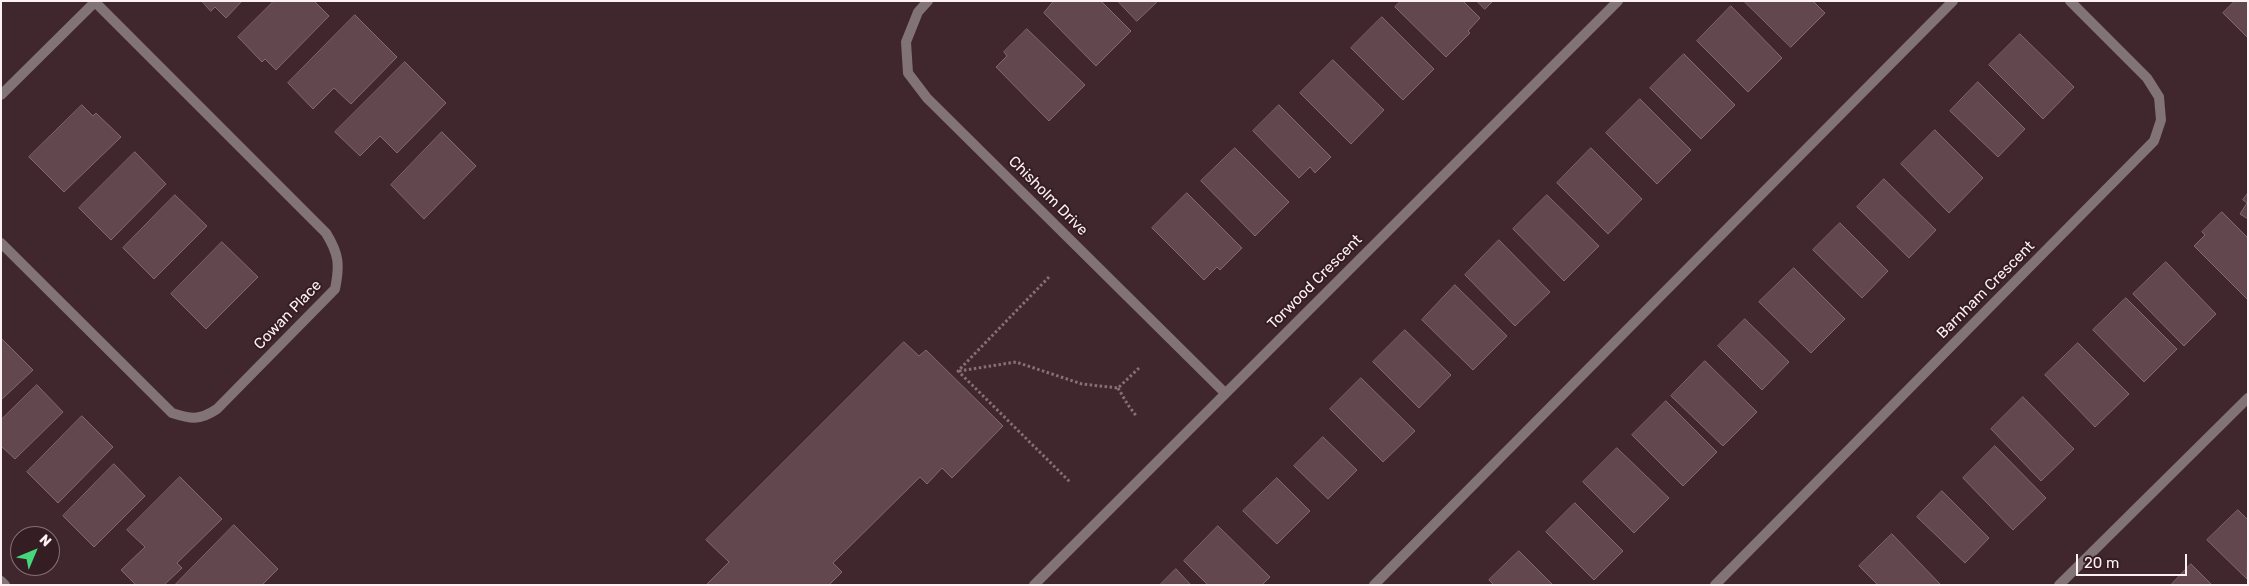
<!DOCTYPE html>
<style>
body{margin:0}
#map{position:relative;width:2249px;height:586px;overflow:hidden;background:#40272e;font-family:Rubik,sans-serif}
canvas{display:block}
.frame{position:absolute;inset:0;border:2px solid #fef0f3;pointer-events:none}
.north{position:absolute;left:10px;top:526px;width:50px;height:50px;box-sizing:border-box;background:#351d24;border:1px solid #857177;border-radius:50%;rotate:45deg;font-size:14px;font-weight:700;line-height:20px;text-align:center;color:#fef0f3}
.north::after{content:'';display:block;margin:auto;width:18px;height:22px;background:#45d77a;clip-path:polygon(50% 0,100% 100%,50% 72%,0 100%)}
.scale{position:absolute;left:2076px;top:554px;width:111px;height:22px;box-sizing:border-box;border:2px solid #fef0f3;border-top:0;padding-left:6px;font-size:15px;line-height:18px;white-space:nowrap;color:#fef0f3;-webkit-text-stroke:4px #351d24;paint-order:stroke}
</style>
<div id="map">
<canvas width="2249" height="586"></canvas>
<div class="frame"></div>
<div class="north">N</div>
<div class="scale">20 m</div>
</div>
<script>
const c = document.querySelector('canvas').getContext('2d');
c.lineJoin = 'round';
function paint(path, color) {
  c.fillStyle = color;
  c.fill(path, 'evenodd');
}
function strokePath(path, color, width, dash) {
  c.strokeStyle = color;
  c.lineWidth = width;
  c.lineCap = dash ? 'butt' : 'round';
  c.setLineDash(dash || []);
  c.stroke(path);
}
function write(font, color, halo, rows, align = 'center') {
  c.font = font + ' Rubik,sans-serif';
  c.lineWidth = 4;
  c.setLineDash([]);
  c.textBaseline = 'middle';
  c.strokeStyle = halo;
  c.fillStyle = color;
  for (const [text, x, y, turn = 0] of rows) {
    c.save();
    c.translate(x, y);
    c.rotate((+turn || 0) * Math.PI / 180);
    c.textAlign = isNaN(turn) ? turn : align;
    if (halo) c.strokeText(text, 0, 0);
    c.fillText(text, 0, 0);
    c.restore();
  }
}
const building = new Path2D(`
 M202,1h40l-16,17 -11,-11 -4,4z
 M274,1h40l15,15 -53,54 -11,-11 -3,3 -24,-25z
 M1054,1h47l30,30 -35,35 -52,-53z
 M1118,1h40l-21,20z
 M1401,1h62l17,17 -12,13 2,2 -24,24 -51,-50z
 M1477,1h16l-8,8z
 M1744,1h69l12,12 -34,34z
 M2235,1h13v37l-25,-25z
 M1731,6l51,52 -34,34 -51,-51z
 M355,15l42,42 -46,47 -17,-16 -21,21 -25,-26z
 M1382,17l52,52 -31,31 -52,-52z
 M1027,29l58,56 -36,36 -53,-54 11,-11 -3,-4z
 M2020,34l54,53 -31,32 -54,-54z
 M1684,54l51,51 -34,34 -51,-51z
 M1333,60l51,50 -33,34 -51,-51z
 M405,62l41,41 -49,50 -17,-17 -20,20 -25,-24z
 M1978,82l47,47 -27,28 -48,-46z
 M1640,99l51,51 -34,34 -51,-51z
 M82,105l11,11 3,-3 25,24 -57,55 -35,-35z
 M1279,105l52,52 -16,16 -5,-6 -11,11 -46,-47z
 M1935,130l48,48 -34,35 -48,-49z
 M442,132l34,34 -52,53 -33,-34z
 M1235,148l54,54 -34,34 -54,-55z
 M1591,148l51,51 -34,35 -51,-51z
 M135,152l31,32 -55,56 -32,-32z
 M1884,179l52,51 -27,28 -52,-51z
 M1187,193l55,55 -22,22 -3,-3 -13,13 -52,-52z
 M2248,193v26l-8,-5 7,-11 -4,-3z
 M175,195l32,31 -53,53 -31,-31z
 M1547,195l52,51 -35,35 -51,-52z
 M2222,212l26,26v62l-54,-54 11,-11 -3,-3z
 M1840,223l48,48 -26,27 -49,-48z
 M1499,240l51,52 -35,34 -50,-51z
 M222,242l36,35 -52,52 -35,-35z
 M2166,262l50,52 -32,32 -51,-52z
 M1794,268l51,51 -34,34 -52,-51z
 M1455,285l52,51 -34,34 -51,-50z
 M2126,298l51,51 -33,33 -51,-52z
 M1745,319l44,43 -27,28 -44,-44z
 M1405,330l46,45 -32,33 -46,-46z
 M1,338l32,32 -32,30z
 M904,342l15,14 7,-6 77,76 -51,52 -10,-10 -15,16 -7,-7 -87,86 9,9 -13,13h-123l23,-23 -23,-22z
 M2078,343l51,51 -34,33 -50,-52z
 M1705,361l52,51 -34,34 -52,-50z
 M1361,378l54,53 -32,31 -53,-53z
 M37,385l26,27 -48,47 -14,-13v-26z
 M2023,397l51,52 -33,32 -50,-52z
 M1666,401l51,51 -34,34 -51,-51z
 M82,416l31,31 -55,56 -31,-31z
 M1323,437l34,33 -29,29 -34,-33z
 M1995,446l51,52 -33,32 -50,-52z
 M1617,448l52,50 -35,35 -51,-51z
 M114,464l31,32 -51,51 -31,-31z
 M180,477l42,42 -45,44 5,5 -18,17h-28l-15,-15 24,-23 -18,-17z
 M1277,478l33,33 -33,33 -34,-33z
 M1942,491l47,47 -24,25 -48,-46z
 M1575,503l48,48 -29,29 -48,-48z
 M2238,510l10,10 -1,59 -40,-39z
 M234,525l44,44 -16,16h-87z
 M1218,526l52,51 -8,8h-54l-24,-24z
 M1892,534l49,51h-63l-19,-19z
 M1519,551l34,34h-59l-5,-5z
 M2191,564l21,21h-41z
 M1176,569l15,16h-31z`);
const path = new Path2D(`
 M1049,277l-91,94 113,112
 M959,371l57,-9 66,22 36,4 22,-21
 M1118,388l10,17 9,12`);
const service = new Path2D(`
 M1374,585l579,-584
 M2059,585l189,-187`);
const minor = new Path2D(`
 M928,1l-10,11 -12,30 2,31 19,25 298,295
 M1,95l95,-94
 M1,243l171,170c19,6 27,8 45,-4l118,-120c5,-24 4,-35 -9,-56l-231,-231
 M1,581l4,4
 M1034,585l584,-584
 M1715,585l439,-444 7,-21 -2,-23 -12,-19 -77,-77`);
const streetNames = [
 ["Chisholm Drive",1048,196,45],
 ["Torwood Crescent",1315,282,-45],
 ["Barnham Crescent",1986,290,-45],
 ["Cowan Place",288,315,-46]
];
paint(building, '#63474e');
strokePath(building, '#85676f', 1);
strokePath(path, '#857076', 3, [2.5, 2.5]);
strokePath(service, '#817376', 10);
strokePath(minor, '#817376', 10);
write('15px', '#fef0f3', '#351d24', streetNames);
</script>
